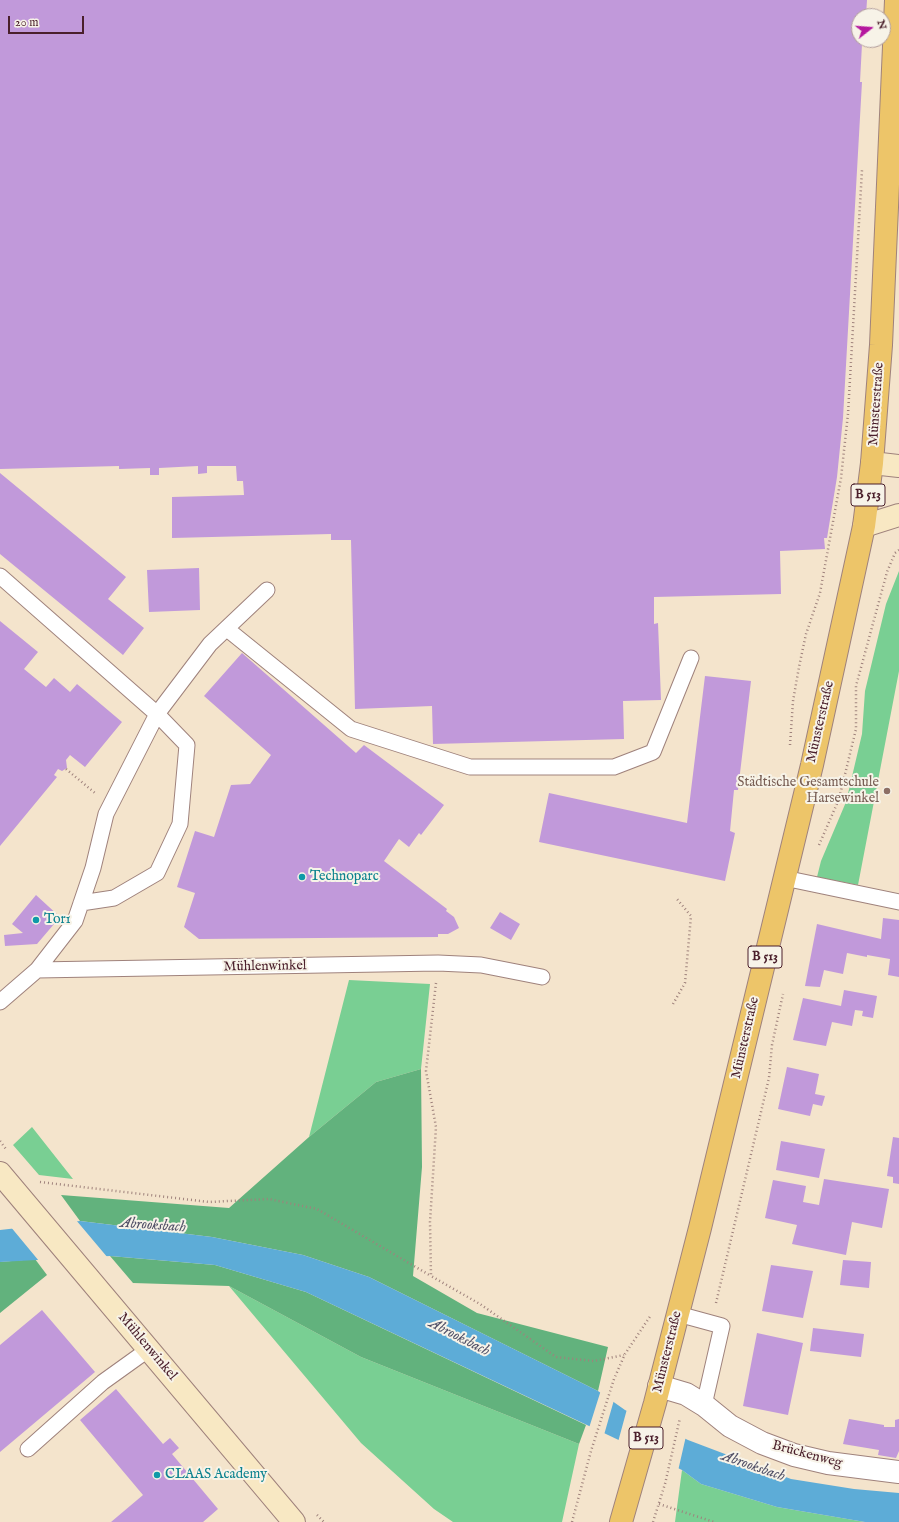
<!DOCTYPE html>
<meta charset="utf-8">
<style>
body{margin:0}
#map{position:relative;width:899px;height:1522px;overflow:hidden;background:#f4e4cc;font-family:"IM FELL English",serif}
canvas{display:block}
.north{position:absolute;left:851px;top:8px;width:40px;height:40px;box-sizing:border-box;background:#f7f3e8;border:1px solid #b29e9c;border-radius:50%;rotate:73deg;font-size:11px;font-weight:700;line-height:16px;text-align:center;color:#4a1f2b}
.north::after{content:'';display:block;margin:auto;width:14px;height:18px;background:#b5179e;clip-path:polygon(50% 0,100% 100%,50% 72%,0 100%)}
.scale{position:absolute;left:8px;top:16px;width:76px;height:18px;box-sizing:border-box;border:2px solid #4a1f2b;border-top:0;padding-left:5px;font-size:12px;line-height:14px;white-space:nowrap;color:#4a1f2b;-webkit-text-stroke:3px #f7f3e8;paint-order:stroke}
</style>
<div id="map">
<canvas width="899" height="1522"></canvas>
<div class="north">N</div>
<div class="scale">20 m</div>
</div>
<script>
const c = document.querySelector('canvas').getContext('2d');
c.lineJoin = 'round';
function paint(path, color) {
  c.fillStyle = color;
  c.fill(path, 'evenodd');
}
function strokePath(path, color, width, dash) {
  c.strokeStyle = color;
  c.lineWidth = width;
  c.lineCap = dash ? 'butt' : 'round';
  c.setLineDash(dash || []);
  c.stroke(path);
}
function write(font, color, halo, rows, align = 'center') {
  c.font = font + ' "IM FELL English",serif';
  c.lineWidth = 4;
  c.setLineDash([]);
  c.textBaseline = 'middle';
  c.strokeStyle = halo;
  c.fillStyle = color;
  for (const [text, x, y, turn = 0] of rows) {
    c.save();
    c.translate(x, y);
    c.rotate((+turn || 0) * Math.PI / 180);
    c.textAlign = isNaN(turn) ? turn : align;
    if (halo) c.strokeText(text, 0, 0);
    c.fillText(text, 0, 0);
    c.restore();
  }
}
const green = new Path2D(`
 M899,571v100l-41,214 -41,-8 4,-16 25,-59 16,-68 3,-43 21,-87z
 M349,980l81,4 -9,85 -45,13 -67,55z
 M32,1127l41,52 -34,-4 -26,-30z
 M229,1286l132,71 218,87 -17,78h-109l-19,-13 -73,-66z
 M682,1470l19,14 76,23 88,15h-190z`);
const forest = new Path2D(`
 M421,1069l1,98 -9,109 64,37 131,34 -10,44 -229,-114 -66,-22 -91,-18 -132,-16 -19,-26 168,13 80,-71 67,-55z
 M110,1256l105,9 91,27 280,133 -7,19 -218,-87 -132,-71 -96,-3z
 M35,1259l12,16 -47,38v-51z`);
const water = new Path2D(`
 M80,1221l132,16 91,18 66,22 229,114 27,19 63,30 103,39 63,10 45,4v29h-34l-88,-15 -76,-23 -19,-14 -376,-178 -91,-27 -105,-9 -110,6v-32z`);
const pier = new Path2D(`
 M76,1220l32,38 -69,3 -29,-35z
 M601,1390l13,10 -10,35 -15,-7z
 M627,1409l59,27 -8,35 -60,-29z`);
const building = new Path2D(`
 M0,0h867l-1,16h-7v24h6v4h-3l-2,38h2l-19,336 -6,59 -10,61h-3l1,11 -45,2 1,43 -127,3v27l4,-1 3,77 -38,1 1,38 -191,5 -1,-38 -77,3 -4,-169h-20v-6l-159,4v-41l72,-2 -1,-14h-6l-1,-15h-29v7l-9,1v-8l-39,2v7h-9v-7l-31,1v-3l-119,3z
 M0,473l126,104 -18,22 36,29 -21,27 -123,-101z
 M199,568l1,42 -51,2 -2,-42z
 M0,621l38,31 -14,17 22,18 8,-9 16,14 7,-8 45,38 -37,45 -15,-12 -4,5 1,8 -5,3 -4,-2 -4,6 3,2 -57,69z
 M242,653l114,100 8,-8 80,60 -23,30 -2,-2 -10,14 -10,-8 -15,22 63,48 -1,2 8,6 5,11 -11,6h-10v3l-239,2 -15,-12 11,-34 -18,-6 18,-56 19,6 17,-52 19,-1 21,-29 -67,-59z
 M705,676l46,5 -13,109h-4l-4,41 5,2 -10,48 -186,-39 10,-49 138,30z
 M36,895l24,22 -23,27 -32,2 -1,-11 19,-2 -11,-9z
 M500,912l20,12 -9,16 -21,-12z
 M883,918l16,2v57l-11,-2 2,-16 -23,-4v2l-20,-4 -4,21 -19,-4 -4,17 -15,-1 12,-62 64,15z
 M844,990l33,6 -4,22 -11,-2 1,-5 -8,-1 -3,16 -20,-4 -6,24 -33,-6 10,-42 38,8z
 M787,1067l32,7 -4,20 10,2 -3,10 -9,-2 -3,12 -32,-7z
 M893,1137l6,1v46l-6,-1v-6l-6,-1z
 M781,1141l44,8 -6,29 -43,-8z
 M824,1179l65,10 -7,39 -30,-6 -6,33 -54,-11 5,-19 -32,-7 8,-38 33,6 -3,16 16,3z
 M843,1260l28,2 -2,26 -29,-3z
 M771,1265l42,6 -10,47 -41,-7z
 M42,1310l53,62 -95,80v-107z
 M813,1328l51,6 -3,23 -51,-6z
 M757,1333l46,10 -15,72 -45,-9z
 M116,1389l47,55 7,-6 9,10 -7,6 46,55 -15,13h-92l32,-27 -63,-75z
 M849,1419l35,6v2h11v-7l4,-1v32l-3,7 -18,-3 1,-5 -36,-6z`);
const path = new Path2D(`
 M790,745l3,-44 6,-34 7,-33 14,-41 21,-115 7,-64 14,-244
 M66,769l29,24
 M819,845l20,-46 17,-70v-43l31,-114 8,-19 4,-3
 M436,983l-10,88 10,56 -6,95 1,54 49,28 76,53 38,4 30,-6
 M673,1004l12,-21 6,-67 -14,-17
 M0,1141l6,8
 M40,1182l169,20 60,-3 48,10 114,67
 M716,1303l53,-225 3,-33 11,-51
 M659,1504l55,18
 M317,1515l7,7
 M572,1522l19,-71 23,-72 11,-25 26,-39
 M653,1522l12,-38 15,-66`);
const lane = new Path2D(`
 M0,576l157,138 30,31 -7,79 -23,49 -43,25 -33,5
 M227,629l124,100 119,38h144l39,-15 38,-94
 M784,878l115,24
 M37,970l38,-49 18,-53 13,-54 51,-100 53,-70 57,-54
 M0,1002l37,-32 401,-7 43,2 61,12
 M678,1314l44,12 -18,79
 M28,1449l75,-67 46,-33`);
const street = new Path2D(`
 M659,1386l27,8 18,11 26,21 32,17 32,12 34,8 71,9`);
const secondary = new Path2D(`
 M872,463l27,3
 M864,526l35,-11
 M0,1173l294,349`);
const primary = new Path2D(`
 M621,1522l34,-119 45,-175 112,-463 52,-239 8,-63 9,-118 15,-345`);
const markers = [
 [887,791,4,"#8d6e63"],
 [302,877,4,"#0f9aa8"],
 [36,920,4,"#0f9aa8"],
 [157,1475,4,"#0f9aa8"]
];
const shields = [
 [868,495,34],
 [765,957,34],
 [646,1438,34]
];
const shieldNames = [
 ["B 513",868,495],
 ["B 513",765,957],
 ["B 513",646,1438]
];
const streetNames = [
 ["Münsterstraße",877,404,-86],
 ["Münsterstraße",821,722,-77],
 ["Mühlenwinkel",265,967,-1],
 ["Münsterstraße",746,1038,-77],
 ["Mühlenwinkel",147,1347,50],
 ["Münsterstraße",668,1352,-76],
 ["Brückenweg",807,1455,15]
];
const educationNames = [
 ["Städtische Gesamtschule",879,783],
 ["Harsewinkel",879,799]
];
const cultureNames = [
 ["Technoparc",310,877],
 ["Tor1",44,920],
 ["CLAAS Academy",165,1475]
];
const waterNames = [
 ["Abrooksbach",153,1226,4],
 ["Abrooksbach",459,1338,27],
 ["Abrooksbach",753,1467,19]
];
paint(green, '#79cf93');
paint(forest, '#62b27d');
paint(water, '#5dacd7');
paint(pier, '#f4e4cc');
paint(building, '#c199da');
strokePath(lane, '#9f827c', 17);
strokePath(street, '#9f827c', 24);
strokePath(secondary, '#9f827c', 24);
strokePath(primary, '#9f827c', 24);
strokePath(path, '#9f827c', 2.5, [1, 3]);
strokePath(lane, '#fff', 15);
strokePath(street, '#fff', 22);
strokePath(secondary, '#f8e8c3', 22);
strokePath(primary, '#edc569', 22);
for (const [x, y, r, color] of markers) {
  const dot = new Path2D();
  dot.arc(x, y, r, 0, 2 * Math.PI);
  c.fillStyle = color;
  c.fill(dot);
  strokePath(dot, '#f7f3e8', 1.5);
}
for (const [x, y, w] of shields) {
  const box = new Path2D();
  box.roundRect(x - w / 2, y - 11, w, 22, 3);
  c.fillStyle = '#f7f3e8';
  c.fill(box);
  strokePath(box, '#4a1f2b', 1);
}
write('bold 13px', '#4a1f2b', null, shieldNames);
write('14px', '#4a1f2b', '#f7f3e8', streetNames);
write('14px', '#785e54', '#f7f3e8', educationNames, 'right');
write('14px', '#0d838f', '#f7f3e8', cultureNames, 'left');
write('italic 15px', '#515067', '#f7f3e8', waterNames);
</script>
